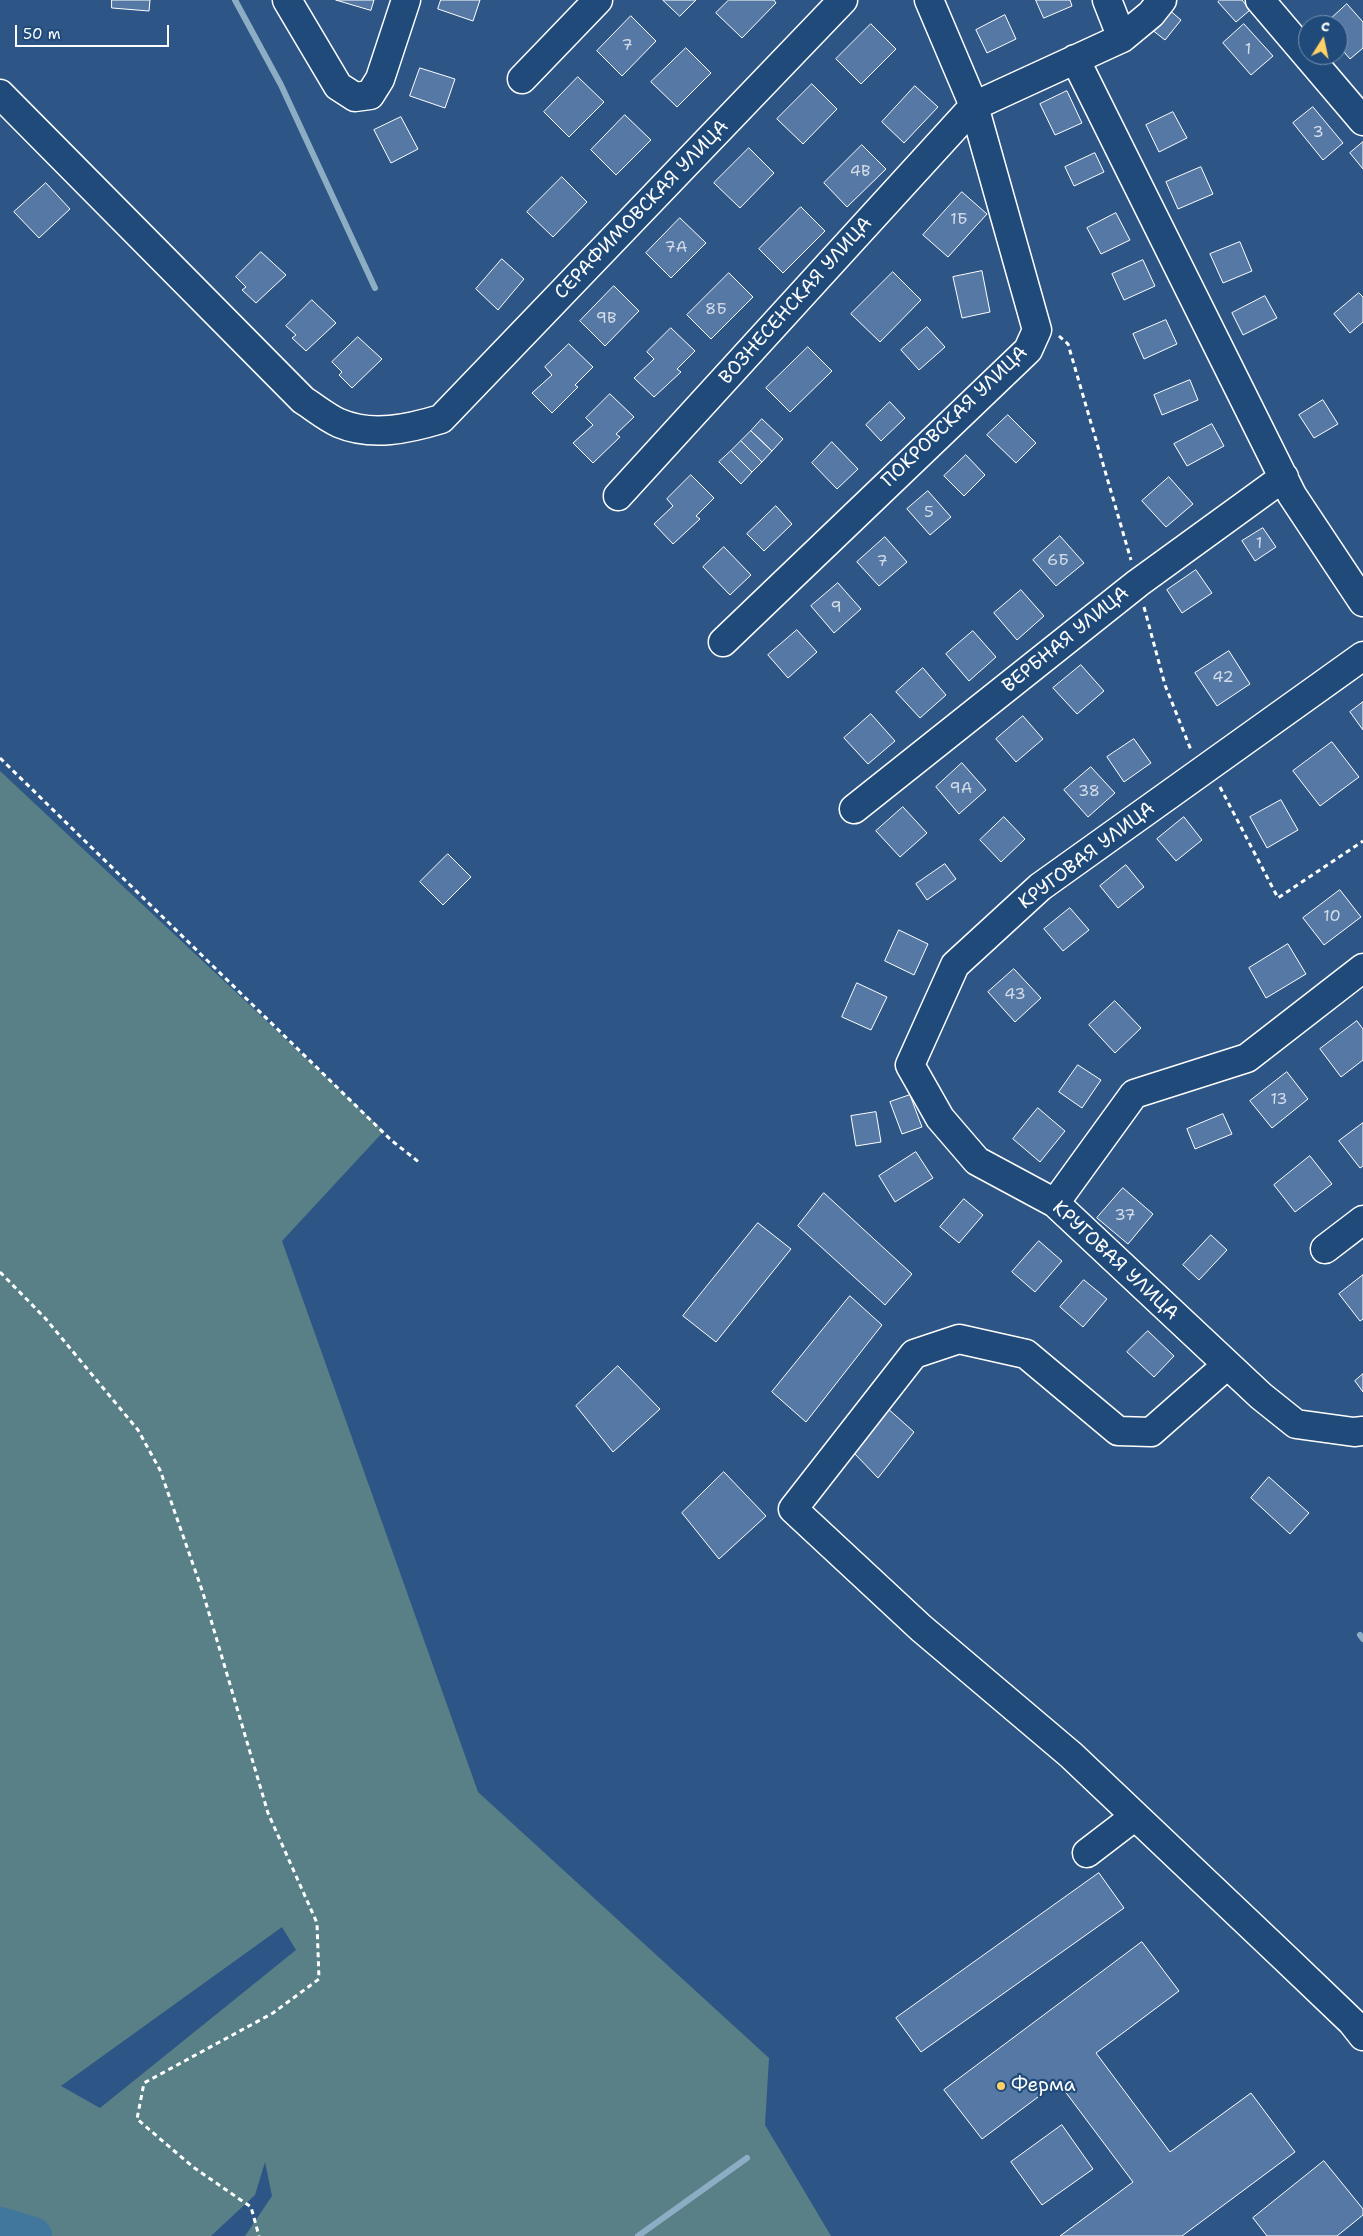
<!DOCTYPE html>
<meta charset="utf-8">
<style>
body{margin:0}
#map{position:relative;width:1363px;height:2236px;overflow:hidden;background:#2d5686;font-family:"Shantell Sans",sans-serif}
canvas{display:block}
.north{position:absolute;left:1298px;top:15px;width:50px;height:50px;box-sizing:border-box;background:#1f4a7a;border:1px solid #7992af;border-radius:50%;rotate:10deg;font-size:14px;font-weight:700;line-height:20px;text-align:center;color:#fff}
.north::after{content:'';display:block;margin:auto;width:18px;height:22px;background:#ffd166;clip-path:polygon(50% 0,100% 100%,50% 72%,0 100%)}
.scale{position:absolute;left:15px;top:25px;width:154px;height:22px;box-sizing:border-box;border:2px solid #fff;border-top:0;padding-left:6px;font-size:15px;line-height:18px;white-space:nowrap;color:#fff;-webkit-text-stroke:4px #1f4a7a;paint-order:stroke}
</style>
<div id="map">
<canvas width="1363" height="2236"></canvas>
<div class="north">С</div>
<div class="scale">50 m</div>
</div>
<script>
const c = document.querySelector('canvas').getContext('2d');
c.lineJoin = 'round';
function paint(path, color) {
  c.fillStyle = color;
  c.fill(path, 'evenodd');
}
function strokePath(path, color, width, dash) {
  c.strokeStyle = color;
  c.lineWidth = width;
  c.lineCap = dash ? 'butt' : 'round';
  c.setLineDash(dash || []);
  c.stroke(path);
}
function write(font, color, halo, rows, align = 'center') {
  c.font = font + ' "Shantell Sans",sans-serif';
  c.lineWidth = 4.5;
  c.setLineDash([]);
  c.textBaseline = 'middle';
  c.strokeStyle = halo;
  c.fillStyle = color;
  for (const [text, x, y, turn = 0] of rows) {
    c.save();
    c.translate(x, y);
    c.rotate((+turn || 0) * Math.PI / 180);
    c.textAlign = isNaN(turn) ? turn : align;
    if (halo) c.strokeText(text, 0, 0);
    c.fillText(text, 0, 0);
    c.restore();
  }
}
const green = new Path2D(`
 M0,771l384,360 -102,110 196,551 291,266 -4,67 66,111h-586l27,-40 -7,-34 -10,33 -44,41h-211zM282,1927l14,23 -196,158 -39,-22z`);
const stream = new Path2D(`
 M235,0l46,85 94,203
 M1360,1635l3,4
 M638,2236l109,-78`);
const river = new Path2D(`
 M0,2226l33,10`);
const building = new Path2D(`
 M112,0h38l-1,11 -37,-3z
 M336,0h38l-3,10z
 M441,0h39l-7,21 -35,-12z
 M663,0h33l-16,16z
 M729,0h45l2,3 -34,35 -26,-25z
 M1036,0h34l2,6 -28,12z
 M1220,0h22l8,10 -14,12 -18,-20z
 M1347,4l16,18v26l-13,11 -12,-14v-20h-14z
 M1167,8l14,12 -16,20 -14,-11z
 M1005,15l11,24 -29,14 -11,-23z
 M631,16l25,25 -34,35 -25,-25z
 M871,24l25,25 -35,35 -25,-25z
 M1244,24l29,32 -22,19 -28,-32z
 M686,48l25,25 -34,34 -26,-25z
 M420,68l35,11 -10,29 -35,-12z
 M578,77l26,25 -35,35 -25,-25z
 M812,84l25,25 -34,35 -26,-25z
 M915,86l23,21 -34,36 -22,-21z
 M1067,91l15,32 -27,12 -15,-31z
 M1313,107l30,36 -20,17 -30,-37z
 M1173,112l14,26 -28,14 -13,-27z
 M625,115l26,25 -35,35 -25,-25z
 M401,117l17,32 -27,14 -17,-33z
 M1363,142v27l-13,-16z
 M862,145l24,24 -39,38 -23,-24z
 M749,148l25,25 -34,35 -26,-25z
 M1095,153l9,19 -30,14 -9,-19z
 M1201,167l12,27 -35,15 -12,-27z
 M562,177l25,25 -34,35 -26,-25z
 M46,183l24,26 -31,29 -25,-26z
 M962,192l25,22 -39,43 -25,-22z
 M801,207l24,24 -42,42 -24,-24z
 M1116,213l14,27 -29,14 -14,-26z
 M680,218l26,25 -35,35 -25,-25z
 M1240,242l12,29 -29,12 -13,-29z
 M261,252l25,23 -30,28 -14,-13 4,-3 -10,-10z
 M502,259l22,20 -26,31 -22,-21z
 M1143,260l12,26 -31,14 -12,-26z
 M982,271l8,41 -28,6 -9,-41z
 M893,272l28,28 -41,42 -29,-28z
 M729,273l24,24 -42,42 -24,-24z
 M614,286l25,25 -34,35 -25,-25z
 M1359,293l4,4v25l-13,11 -16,-19z
 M1265,296l12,22 -34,17 -11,-22z
 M312,300l24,23 -30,28 -14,-13 4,-3 -10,-9z
 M1166,320l11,24 -33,15 -11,-25z
 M927,327l18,20 -26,23 -18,-20z
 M671,328l24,23 -18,18 4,3 -27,25 -20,-19 20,-19 -7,-7z
 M358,337l24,22 -30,29 -13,-13 3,-3 -10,-10z
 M569,344l24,23 -18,18 3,2 -26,26 -20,-20 20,-18 -7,-8z
 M808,347l24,24 -42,41 -24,-24z
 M1190,380l8,20 -36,15 -8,-20z
 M610,394l24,23 -18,17 4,3 -27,26 -20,-20 20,-18 -7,-7z
 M1323,400l15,24 -24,14 -15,-23z
 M890,402l15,16 -24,23 -15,-16z
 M1008,415l28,28 -20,20 -29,-28z
 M762,419l21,20 -11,12 -21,-20z
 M1212,424l12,22 -37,20 -13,-22z
 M751,431l21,20 -10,11 -21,-21z
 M741,441l21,21 -10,10 -21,-21z
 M832,442l26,27 -21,20 -25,-26z
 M731,451l21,21 -11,12 -22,-22z
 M966,455l19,20 -21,21 -20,-20z
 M691,475l23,23 -18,18 4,3 -27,25 -19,-20 19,-18 -6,-7z
 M1169,477l24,27 -27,23 -24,-26z
 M928,491l23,26 -21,18 -23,-26z
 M776,506l16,18 -28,27 -17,-17z
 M1263,528l13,19 -21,14 -13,-20z
 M1060,536l24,27 -28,23 -23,-26z
 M885,537l22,25 -28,24 -22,-24z
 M724,547l27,28 -21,20 -27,-28z
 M1196,570l16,23 -30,20 -15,-23z
 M838,583l23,26 -27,24 -23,-27z
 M1021,590l23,26 -27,24 -23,-27z
 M797,630l20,22 -29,26 -20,-23z
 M973,631l23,26 -27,24 -23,-27z
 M1229,651l21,33 -33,22 -22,-33z
 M1081,665l23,26 -27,23 -24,-26z
 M923,668l23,27 -26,23 -24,-26z
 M1363,702v28l-13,-18z
 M871,714l24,27 -27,23 -24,-26z
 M1023,716l20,23 -27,23 -20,-23z
 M1134,739l17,24 -27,19 -17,-25z
 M1332,742l27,35 -39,29 -27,-35z
 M962,763l24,27 -27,24 -23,-27z
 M1091,767l24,26 -27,24 -24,-27z
 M1281,800l17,30 -31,18 -17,-31z
 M903,807l24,26 -27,24 -24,-26z
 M1004,817l21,22 -24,23 -21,-22z
 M1184,817l18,23 -26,21 -19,-22z
 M448,854l23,23 -28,28 -23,-23z
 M945,864l11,15 -29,21 -11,-16z
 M1126,865l18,22 -26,21 -18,-22z
 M1340,890l21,27 -37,28 -21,-27z
 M1070,908l19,22 -26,21 -19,-22z
 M899,930l29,14 -14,31 -29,-14z
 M1288,944l18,30 -40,24 -17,-30z
 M1014,969l27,29 -26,24 -27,-30z
 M857,983l30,14 -16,33 -29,-13z
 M1115,1001l26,27 -26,25 -26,-28z
 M1357,1021l6,8v31l-22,17 -21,-28z
 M1078,1065l23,15 -19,28 -23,-16z
 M1287,1072l21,27 -36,29 -22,-27z
 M910,1095l12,32 -20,7 -12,-32z
 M1038,1108l27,23 -25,31 -27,-23z
 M876,1112l5,30 -25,4 -5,-30z
 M1223,1114l9,20 -37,15 -8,-20z
 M1363,1123v43l-3,2 -21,-27z
 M916,1152l17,26 -38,24 -16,-26z
 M1310,1156l22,28 -37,28 -21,-27z
 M1123,1188l30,26 -25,30 -31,-26z
 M824,1193l88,81 -27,31 -87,-79z
 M964,1199l19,16 -24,28 -19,-16z
 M758,1223l33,26 -75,93 -33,-26z
 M1211,1235l16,15 -28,30 -16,-15z
 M1039,1241l23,20 -27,31 -23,-20z
 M1363,1275v44l-3,2 -21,-27z
 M1084,1280l23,19 -24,28 -23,-20z
 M850,1296l32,29 -76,97 -34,-30z
 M1148,1331l26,25 -20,21 -27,-25z
 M618,1366l42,43 -47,43 -37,-46z
 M1363,1374v18l-8,-11z
 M886,1407l28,25 -36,46 -24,-25z
 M724,1472l42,44 -47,43 -37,-46z
 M1269,1477l40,36 -19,21 -39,-36z
 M1099,1873l25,35 -203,144 -25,-34z
 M1142,1942l37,49 -83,62 74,99 81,-59 44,59 -113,84h-122l73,-54 -75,-100 -76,57 -38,-49z
 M1062,2125l31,44 -51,36 -31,-43z
 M1324,2161l39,48v6l-26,21h-70l-14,-18z`);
const path = new Path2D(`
 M1059,336l9,8 63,216
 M1144,607l21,78 26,65
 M0,758l391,382 29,23
 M1220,787l58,111 85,-57
 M0,1272l45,46 93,112 22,40 43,123 65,220 49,110 2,56 -46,34 -129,70 -7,36 56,48 58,40 8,29`);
const minor = new Path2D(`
 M287,0l51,86 17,11 15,-2 10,-16 26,-79
 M1107,0l15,38
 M1260,0l103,121
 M1075,59l217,436 71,107
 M522,79l76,-79
 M0,94l303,306c11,7 23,17 36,23 33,14 69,6 102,-4l402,-419
 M618,496l356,-390 148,-68 29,-24 11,-14
 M723,642l305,-292 9,-20 -63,-224 -45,-106
 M1363,656l-323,231 -85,78 -45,100 30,53 37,43 78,42 206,193 35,28 58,8 9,-1
 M854,809l284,-226 146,-106
 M1055,1203l79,-109 113,-36 116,-90
 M1325,1249l38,-29
 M1227,1365l-76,67 -33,-1 -92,-77 -67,-15 -45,15 -121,155 128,119 150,127 212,201 69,66 11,14
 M1087,1853l47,-36`);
const markers = [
 [1001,2086,5,"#ffd166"]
];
const numberNames = [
 ["7",627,46],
 ["1",1248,50],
 ["3",1318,133],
 ["4В",860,172],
 ["1Б",959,220],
 ["7А",676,248],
 ["8Б",716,310],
 ["9В",606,319],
 ["5",929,513],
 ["1",1259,544],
 ["6Б",1058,561],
 ["7",882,562],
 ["9",836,608],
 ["42",1223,678],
 ["9А",961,789],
 ["38",1089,792],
 ["10",1332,917],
 ["43",1015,995],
 ["13",1279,1100],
 ["37",1125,1216]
];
const streetNames = [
 ["СЕРАФИМОВСКАЯ УЛИЦА",642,210,-46],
 ["ВОЗНЕСЕНСКАЯ УЛИЦА",796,301,-48],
 ["ПОКРОВСКАЯ УЛИЦА",955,417,-44],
 ["ВЕРБНАЯ УЛИЦА",1066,640,-39],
 ["КРУГОВАЯ УЛИЦА",1087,856,-37],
 ["КРУГОВАЯ УЛИЦА",1115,1261,43]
];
const poiNames = [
 ["Ферма",1011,2086]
];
paint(green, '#588086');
strokePath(stream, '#8dadc4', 6);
strokePath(river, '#41779d', 38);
paint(building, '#5578a5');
strokePath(building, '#fff', 1);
strokePath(minor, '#fff', 31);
strokePath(path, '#fff', 3, [5, 4]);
strokePath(minor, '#1f4a7a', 28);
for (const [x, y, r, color] of markers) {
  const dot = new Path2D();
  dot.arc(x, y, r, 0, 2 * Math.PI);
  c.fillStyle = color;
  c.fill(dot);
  strokePath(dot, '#1f4a7a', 2);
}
write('16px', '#d4dde8', null, numberNames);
write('19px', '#fff', '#1f4a7a', streetNames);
write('19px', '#fff', '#1f4a7a', poiNames, 'left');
</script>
